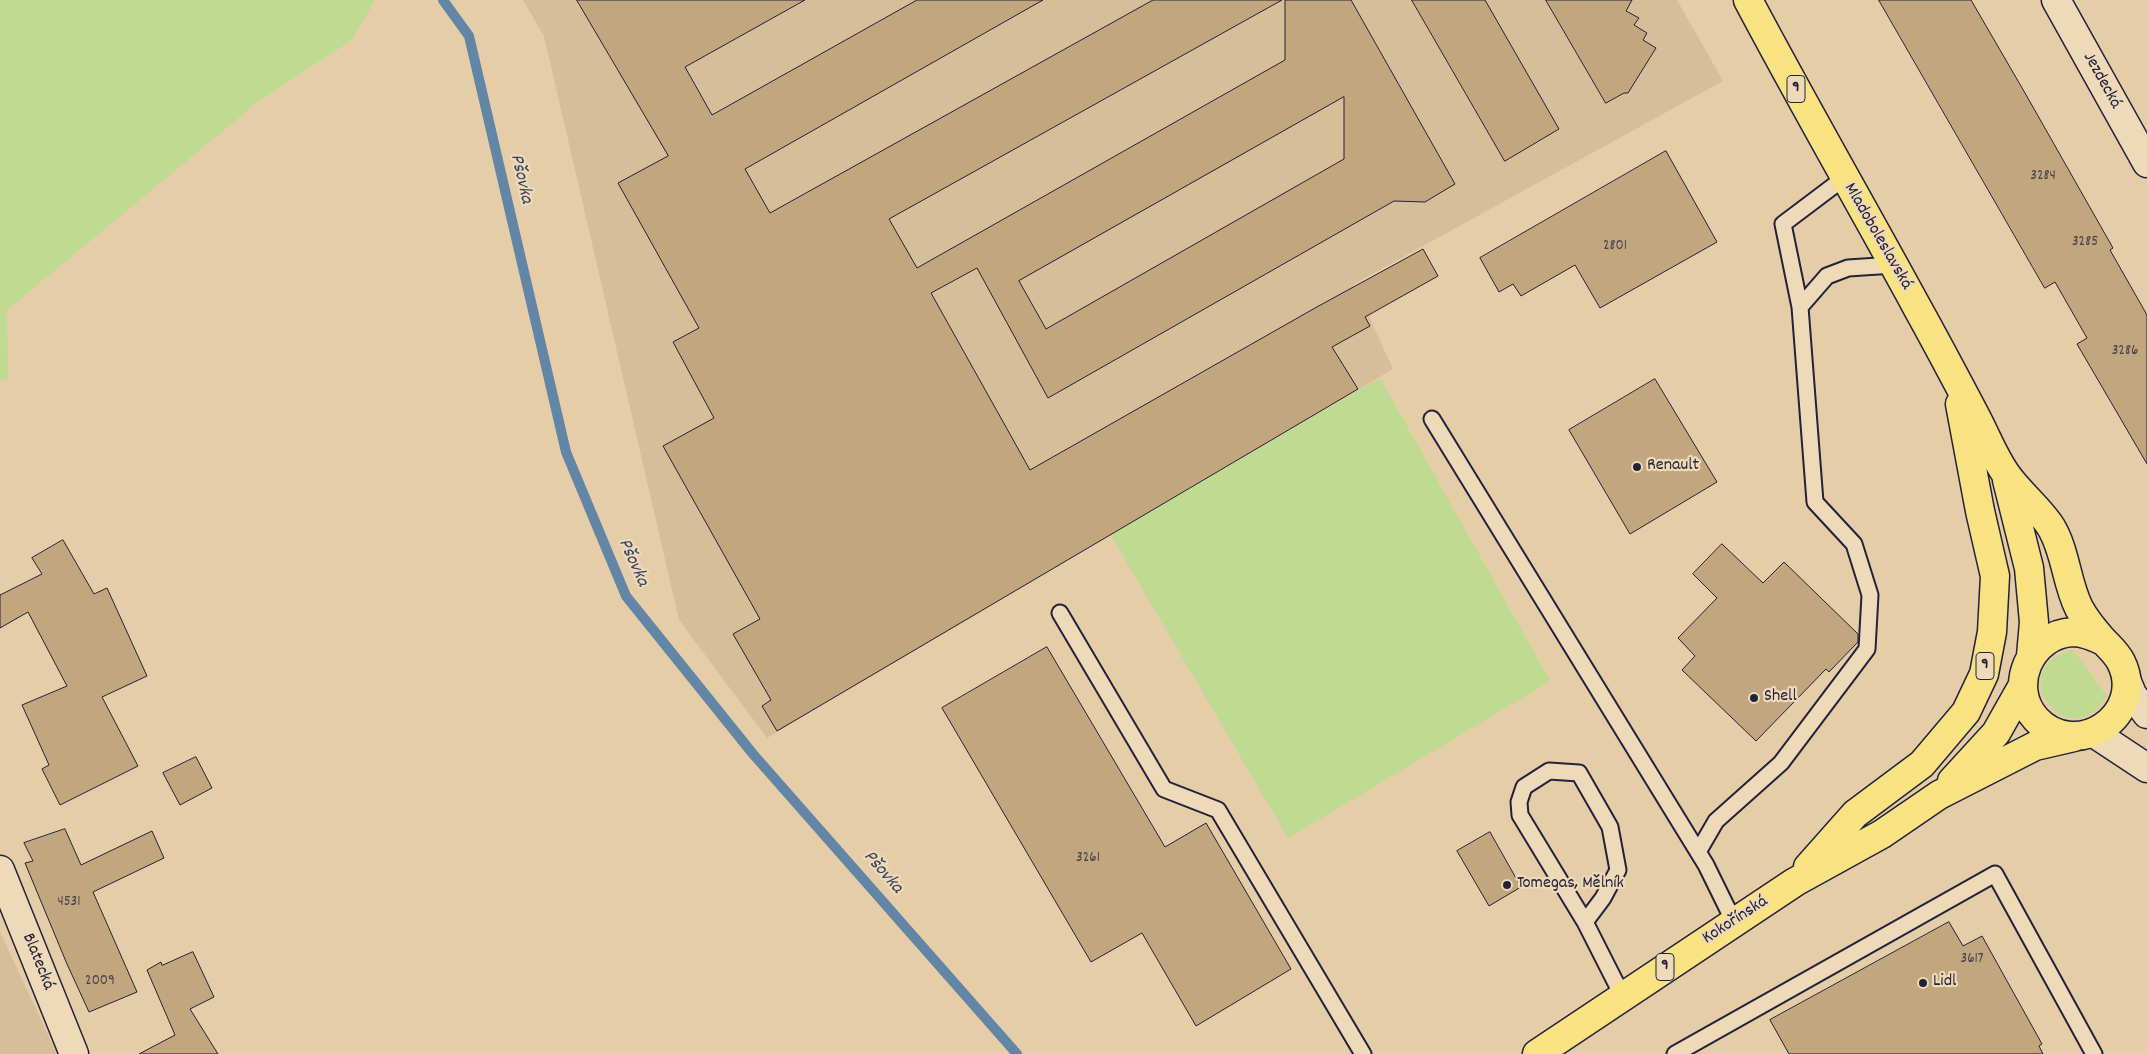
<!DOCTYPE html>
<meta charset="utf-8">
<style>
body{margin:0}
canvas{display:block;background:#e5cda8}
</style>
<canvas width="2147" height="1054"></canvas>
<script>
const c = document.querySelector('canvas').getContext('2d');
c.lineJoin = 'round';
function paint(path, color) {
  c.fillStyle = color;
  c.fill(path, 'evenodd');
}
function strokePath(path, color, width, dash) {
  c.strokeStyle = color;
  c.lineWidth = width;
  c.lineCap = dash ? 'butt' : 'round';
  c.setLineDash(dash || []);
  c.stroke(path);
}
function write(font, color, halo, rows, align = 'center') {
  c.font = font + ' Dekko,sans-serif';
  c.lineWidth = 4.5;
  c.setLineDash([]);
  c.textBaseline = 'middle';
  c.strokeStyle = halo;
  c.fillStyle = color;
  for (const [text, x, y, turn = 0] of rows) {
    c.save();
    c.translate(x, y);
    c.rotate((+turn || 0) * Math.PI / 180);
    c.textAlign = isNaN(turn) ? turn : align;
    if (halo) c.strokeText(text, 0, 0);
    c.fillText(text, 0, 0);
    c.restore();
  }
}
const built = new Path2D(`
 M523,0h1154l46,81 -369,203 39,85 -626,369 -88,-118 -135,-584z
 M0,932l57,122h-57z`);
const green = new Path2D(`
 M0,0h375l-23,40 -93,61 -252,209 1,70 -8,-1z
 M1380,378l170,303 -262,157 -178,-304z
 M2073,650l34,46c-39,64 -107,-28 -34,-46z`);
const stream = new Path2D(`
 M443,0l26,36 97,416 60,144 127,158 264,300`);
const building = new Path2D(`
 M577,0h228l-120,67 27,48 205,-115h126l-298,169 25,44 383,-213h129l-393,219 28,49 368,-208v-60h66l104,184 -30,18 -31,-1 -346,197 -71,-130 -46,25 99,177 285,-162 108,-59 15,27 -73,41 5,9 -38,21 26,42 -581,342 -15,-25 9,-6 -38,-66 27,-15 -97,-173 51,-28 -41,-76 26,-14 -81,-145 50,-27zM1344,97v62l-298,170 -27,-48z
 M1412,0h73l74,129 -54,32z
 M1546,0h86l-6,11 13,7 -5,7 13,8 -4,7 13,8 -28,45h-4l-18,10z
 M1879,0h92l54,93 88,155 -3,2 37,65v149l-70,-120 10,-6 -32,-56 -10,6z
 M1666,151l51,91 -117,66 -25,-43 -54,31 -8,-12 -14,8 -19,-34z
 M1655,379l62,103 -87,52 -61,-104z
 M63,540l31,54 13,-6 40,88 -45,21 36,69 -78,39 -18,-36 7,-4 -27,-60 45,-19 -39,-74 -28,16v-33l42,-21 -10,-16z
 M1722,544l41,39 21,-21 74,72v8l-29,30 -3,-3 -70,72 -74,-71 13,-14 -17,-18 39,-40 -24,-24z
 M1047,647l118,200 41,-24 85,146 -95,57 -54,-93 -51,29 -149,-254z
 M196,757l16,31 -32,17 -17,-32z
 M65,829l16,36 71,-34 12,27 -71,34 44,100 -48,20 -22,-48 -42,-101 8,-2 -9,-18z
 M1490,832l31,55 -32,19 -32,-55z
 M1949,922l14,24 19,-10 60,108 -3,2 4,8h-254l-19,-34z
 M193,952l21,45 -24,12 28,45h-79l36,-19 -28,-65 14,-8 1,3z`);
const service = new Path2D(`
 M1800,307l27,-31 21,-8 46,-3
 M1432,419l274,446 28,57
 M1060,613l104,176 54,21 145,244
 M1698,852l18,-31 65,-58 86,-114 3,-54 -16,-51 -39,-42 -15,-195 -17,-83 61,-46
 M1585,922l18,-24 15,-28 -8,-43 -31,-54 -30,-2 -25,16 -5,15 1,13 65,107 37,73
 M1675,1054l320,-180 99,180`);
const minor = new Path2D(`
 M2056,0l91,163`);
const tertiary = new Path2D(`
 M2127,682l5,12 15,20
 M2094,733l53,35
 M0,870l74,184`);
const primary = new Path2D(`
 M1748,0c55,104 114,206 170,309 20,36 39,72 58,108 10,19 18,40 30,57 13,19 33,34 45,53 15,25 15,55 28,81 6,11 13,20 22,30 7,8 15,14 20,24 26,52 -44,101 -85,57 -29,-32 -6,-85 37,-87 11,0 20,4 30,9
 M2007,480l22,88 5,54 -3,34
 M1952,781l44,-48 26,-46
 M1808,867l47,-53 67,-50 44,-52 18,-38 8,-42 3,-56 -15,-65 -20,-107
 M1537,1054l258,-172 87,-48 57,-39 96,-49 39,-9`);
const markers = [
 [1637,467,5,"#22223b"],
 [1754,698,5,"#22223b"],
 [1507,885,5,"#22223b"],
 [1923,983,5,"#22223b"]
];
const numberNames = [
 ["3284",2043,177],
 ["3285",2085,243],
 ["2801",1615,247],
 ["3286",2125,352],
 ["3261",1088,859],
 ["4531",69,903],
 ["3617",1972,960],
 ["2009",100,982]
];
const shields = [
 [1796,89,18],
 [1985,666,18],
 [1665,967,18]
];
const shieldNames = [
 ["9",1796,89],
 ["9",1985,666],
 ["9",1665,967]
];
const streetNames = [
 ["Jezdecká",2101,81,61],
 ["Mladoboleslavská",1877,237,60],
 ["Kokořínská",1736,921,-33],
 ["Blatecká",37,962,68]
];
const poiNames = [
 ["Renault",1647,467],
 ["Shell",1764,698],
 ["Tomegas, Mělník",1517,885],
 ["Lidl",1933,983]
];
const waterNames = [
 ["Pšovka",520,179,77],
 ["Pšovka",632,563,66],
 ["Pšovka",882,873,49]
];
paint(built, '#d6be99');
paint(green, '#bfda91');
strokePath(stream, '#6386a6', 10);
paint(building, '#c2a67e');
strokePath(building, '#22223b', 1);
strokePath(service, '#22223b', 19);
strokePath(minor, '#22223b', 31);
strokePath(tertiary, '#22223b', 31);
strokePath(primary, '#22223b', 31);
strokePath(service, '#eed9b8', 15);
strokePath(minor, '#eed9b8', 28);
strokePath(tertiary, '#eed9b8', 28);
strokePath(primary, '#f8e281', 28);
for (const [x, y, r, color] of markers) {
  const dot = new Path2D();
  dot.arc(x, y, r, 0, 2 * Math.PI);
  c.fillStyle = color;
  c.fill(dot);
  strokePath(dot, '#eed9b8', 2);
}
write('15px', '#4a434c', null, numberNames);
for (const [x, y, w] of shields) {
  const box = new Path2D();
  box.roundRect(x - w / 2, y - 13.5, w, 27, 4);
  c.fillStyle = '#eed9b8';
  c.fill(box);
  strokePath(box, '#22223b', 1);
}
write('bold 16px', '#22223b', null, shieldNames);
write('18px', '#22223b', '#eed9b8', streetNames);
write('18px', '#22223b', '#eed9b8', poiNames, 'left');
write('italic 19px', '#38435f', '#eed9b8', waterNames);
</script>
